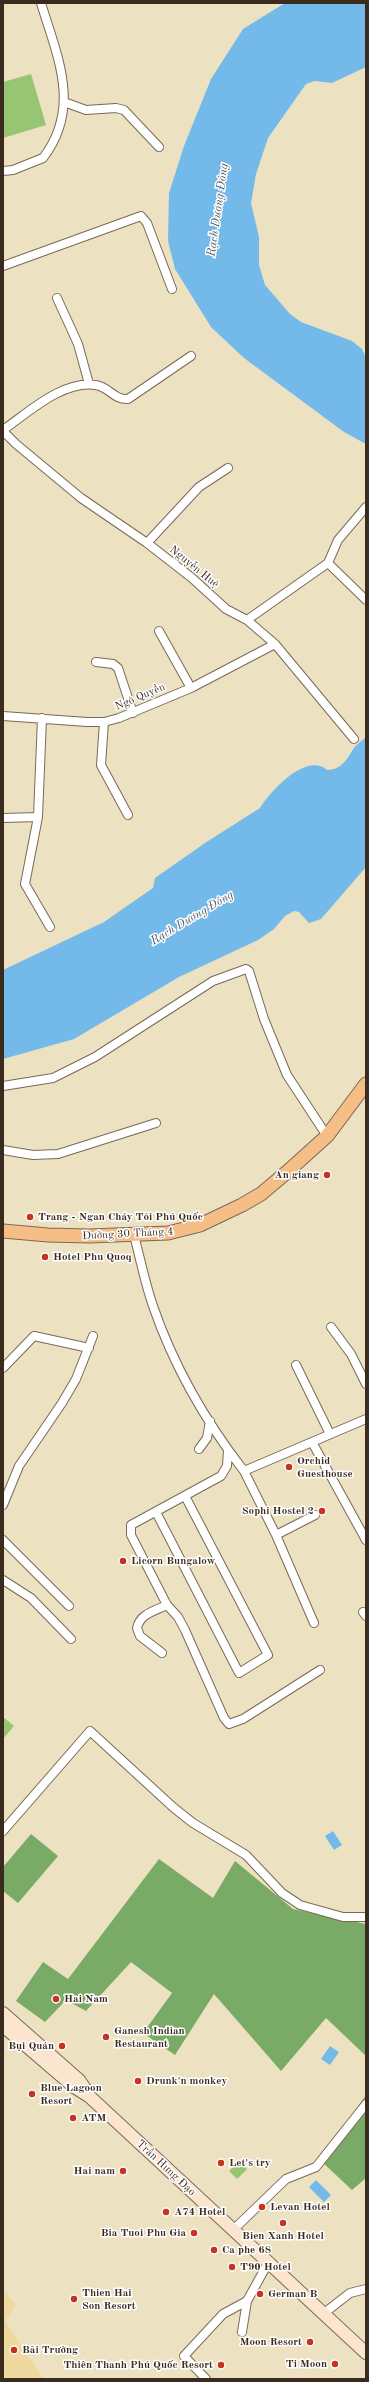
<!DOCTYPE html>
<meta charset="utf-8">
<style>
body{margin:0}
#map{position:relative;width:369px;height:2382px;overflow:hidden;background:#ece1c0;font-family:"Old Standard TT",serif}
canvas{display:block}
.frame{position:absolute;inset:0;border:4px solid #3b2a1e;pointer-events:none}
</style>
<div id="map">
<canvas width="369" height="2382"></canvas>
<div class="frame"></div>
</div>
<script>
const c = document.querySelector('canvas').getContext('2d');
c.lineJoin = 'round';
function paint(path, color) {
  c.fillStyle = color;
  c.fill(path, 'evenodd');
}
function strokePath(path, color, width, dash) {
  c.strokeStyle = color;
  c.lineWidth = width;
  c.lineCap = dash ? 'butt' : 'round';
  c.setLineDash(dash || []);
  c.stroke(path);
}
function write(font, color, halo, rows, align = 'center') {
  c.font = font + ' "Old Standard TT",serif';
  c.lineWidth = 3;
  c.setLineDash([]);
  c.textBaseline = 'middle';
  c.strokeStyle = halo;
  c.fillStyle = color;
  for (const [text, x, y, turn = 0] of rows) {
    c.save();
    c.translate(x, y);
    c.rotate((+turn || 0) * Math.PI / 180);
    c.textAlign = isNaN(turn) ? turn : align;
    if (halo) c.strokeText(text, 0, 0);
    c.fillText(text, 0, 0);
    c.restore();
  }
}
const green = new Path2D(`
 M31,74l15,51 -43,13v-56z
 M3,1717l11,9 -11,13z
 M239,2161l8,8 -10,10 -8,-8z`);
const forest = new Path2D(`
 M31,1834l27,22 -40,47 -15,-12v-24z
 M159,1859l54,39 22,-37 58,48 73,15v132l-40,-38 -45,53 -67,-77 -39,61 -32,-22 29,-40 -41,-31 -45,49 -20,-11 -21,22 -29,-21 27,-39 25,17z
 M366,2095v83l-14,12 -32,-30z`);
const sand = new Path2D(`
 M3,2291l13,13 -11,17 39,58h-41z`);
const water = new Path2D(`
 M285,3h81v64l-34,16 -17,-2 -9,3 -38,54 -12,36 -5,29 8,34v28l6,20 25,29 11,8 51,19 10,8 4,9v86l-22,-12 -100,-74 -33,-31 -36,-58 -7,-28 1,-48 15,-47 27,-67 32,-50z
 M366,737v130l-45,52 -12,4 -10,-11 -5,-1 -9,5 -11,13 -16,11 -79,37 -105,62 -71,20v-89l101,-48 49,-34 2,-10 50,-35 55,-35c11,-17 46,-56 67,-38 13,0 19,-9 25,-19 3,-6 9,-9 14,-14z
 M333,1831l9,14 -8,5 -9,-14z
 M330,2046l9,6 -9,13 -9,-6z
 M316,2180l15,15 -7,7 -15,-15z`);
const street = new Path2D(`
 M64,102l22,8 30,-2 8,2 35,37
 M3,171l10,-1 30,-12c39,-51 14,-102 -2,-155
 M3,266l138,-50 6,7 25,66
 M57,298l21,46 11,40
 M3,430c25,-17 59,-50 93,-45 13,2 18,15 32,14l63,-43
 M3,431l13,13 65,54 66,45 45,35 34,31 21,11 28,24 79,95
 M147,543l52,-56 29,-19
 M328,563l10,-23 28,-33
 M247,620l81,-57 38,37
 M159,631l32,57
 M96,662l17,2 5,4 15,45
 M3,716l84,6h17l15,-4 72,-30 84,-44
 M42,718l-4,99 -13,67 25,43
 M104,722l-3,43 27,50
 M3,818l35,-1
 M3,1086l50,-8 42,-21 118,-76 33,-12 3,2 15,48 23,56 40,61
 M3,1150l30,5 25,-1 98,-31
 M134,1235c6,23 11,48 19,71 20,58 53,116 91,165l68,-29 54,98
 M331,1327l20,27 15,30
 M296,1365l34,69
 M3,1368l31,-32 55,12
 M312,1442l54,-23
 M199,1449l8,-11 3,-17
 M228,1450l-1,16 -6,10 -90,49v10l36,70 11,12 7,13 39,88 5,6 14,-5 77,-49
 M244,1471l32,64 38,88
 M3,1505l16,-39 43,-63 14,-24 17,-43
 M156,1512l83,161 29,-18 -83,-159
 M276,1535l39,-20
 M3,1540l66,66
 M3,1580l28,18 40,41
 M363,1612l3,4
 M162,1653l-22,-17 -3,-8c3,-14 17,-17 30,-23
 M3,1831l87,-100 84,77 19,15 53,32 36,38 18,12 43,12h23
 M233,2230l53,-51 30,-12 50,-63
 M323,2314l27,-21 16,-4
 M242,2332l5,-31
 M206,2379l-22,-23 39,-42 24,-13 21,-38`);
const secondary = new Path2D(`
 M3,2013l76,67 9,13
 M3,2026l71,61 16,10 276,256`);
const primary = new Path2D(`
 M3,1231l45,4 41,1 79,-3 32,-8 42,-20 19,-11 26,-22 40,-36 39,-52`);
const markers = [
 [327,1175,4,"#c8321e"],
 [30,1217,4,"#c8321e"],
 [45,1257,4,"#c8321e"],
 [289,1467,4,"#c8321e"],
 [322,1511,4,"#c8321e"],
 [123,1561,4,"#c8321e"],
 [56,1999,4,"#c8321e"],
 [106,2037,4,"#c8321e"],
 [62,2046,4,"#c8321e"],
 [138,2081,4,"#c8321e"],
 [32,2094,4,"#c8321e"],
 [73,2118,4,"#c8321e"],
 [221,2163,4,"#c8321e"],
 [123,2171,4,"#c8321e"],
 [262,2207,4,"#c8321e"],
 [166,2212,4,"#c8321e"],
 [283,2223,4,"#c8321e"],
 [194,2233,4,"#c8321e"],
 [214,2250,4,"#c8321e"],
 [232,2267,4,"#c8321e"],
 [260,2294,4,"#c8321e"],
 [74,2299,4,"#c8321e"],
 [310,2342,4,"#c8321e"],
 [14,2350,4,"#c8321e"],
 [335,2364,4,"#c8321e"],
 [221,2365,4,"#c8321e"]
];
const streetNames = [
 ["Nguyễn Huệ",194,567,39],
 ["Ngô Quyền",140,697,-23],
 ["Đường 30 Tháng 4",128,1234,-3],
 ["Trần Hưng Đạo",166,2168,43]
];
const poiNames = [
 ["An giang",319,1175,"right"],
 ["Trang - Ngan Cháy Tỏi Phú Quốc",38,1217],
 ["Hotel Phu Quoq",53,1257],
 ["Orchid",297,1461],
 ["Guesthouse",297,1474],
 ["Sophi Hostel 2",314,1511,"right"],
 ["Licorn Bungalow",131,1561],
 ["Hai Nam",64,1999],
 ["Ganesh Indian",114,2031],
 ["Restaurant",114,2044],
 ["Bụi Quán",54,2046,"right"],
 ["Drunk'n monkey",146,2081],
 ["Blue Lagoon",40,2088],
 ["Resort",40,2101],
 ["ATM",81,2118],
 ["Let's try",229,2163],
 ["Hai nam",115,2171,"right"],
 ["Levan Hotel",270,2207],
 ["A74 Hotel",174,2212],
 ["Bia Tuoi Phu Gia",186,2233,"right"],
 ["Bien Xanh Hotel",283,2236,"center"],
 ["Ca phe 68",222,2250],
 ["T90 Hotel",240,2267],
 ["Thien Hai",82,2293],
 ["Son Resort",82,2306],
 ["German B",268,2294],
 ["Moon Resort",302,2342,"right"],
 ["Bãi Trường",22,2350],
 ["Ti Moon",327,2364,"right"],
 ["Thiên Thanh Phú Quốc Resort",213,2365,"right"]
];
const waterNames = [
 ["Rạch Dương Đông",218,210,-82],
 ["Rạch Dương Đông",192,918,-31]
];
paint(green, '#97c574');
paint(forest, '#79aa66');
paint(sand, '#eeda9e');
paint(water, '#73baea');
strokePath(street, '#796a57', 10);
strokePath(secondary, '#796a57', 14);
strokePath(primary, '#796a57', 15);
strokePath(street, '#fff', 8);
strokePath(secondary, '#fbe5cf', 12);
strokePath(primary, '#f6be87', 13);
for (const [x, y, r, color] of markers) {
  const dot = new Path2D();
  dot.arc(x, y, r, 0, 2 * Math.PI);
  c.fillStyle = color;
  c.fill(dot);
  strokePath(dot, '#fff', 1.5);
}
write('11px', '#3b2a1e', '#fff', streetNames);
write('bold 11px', '#3b2a1e', '#fff', poiNames, 'left');
write('italic 12px', '#4f5c65', '#fff', waterNames);
</script>
